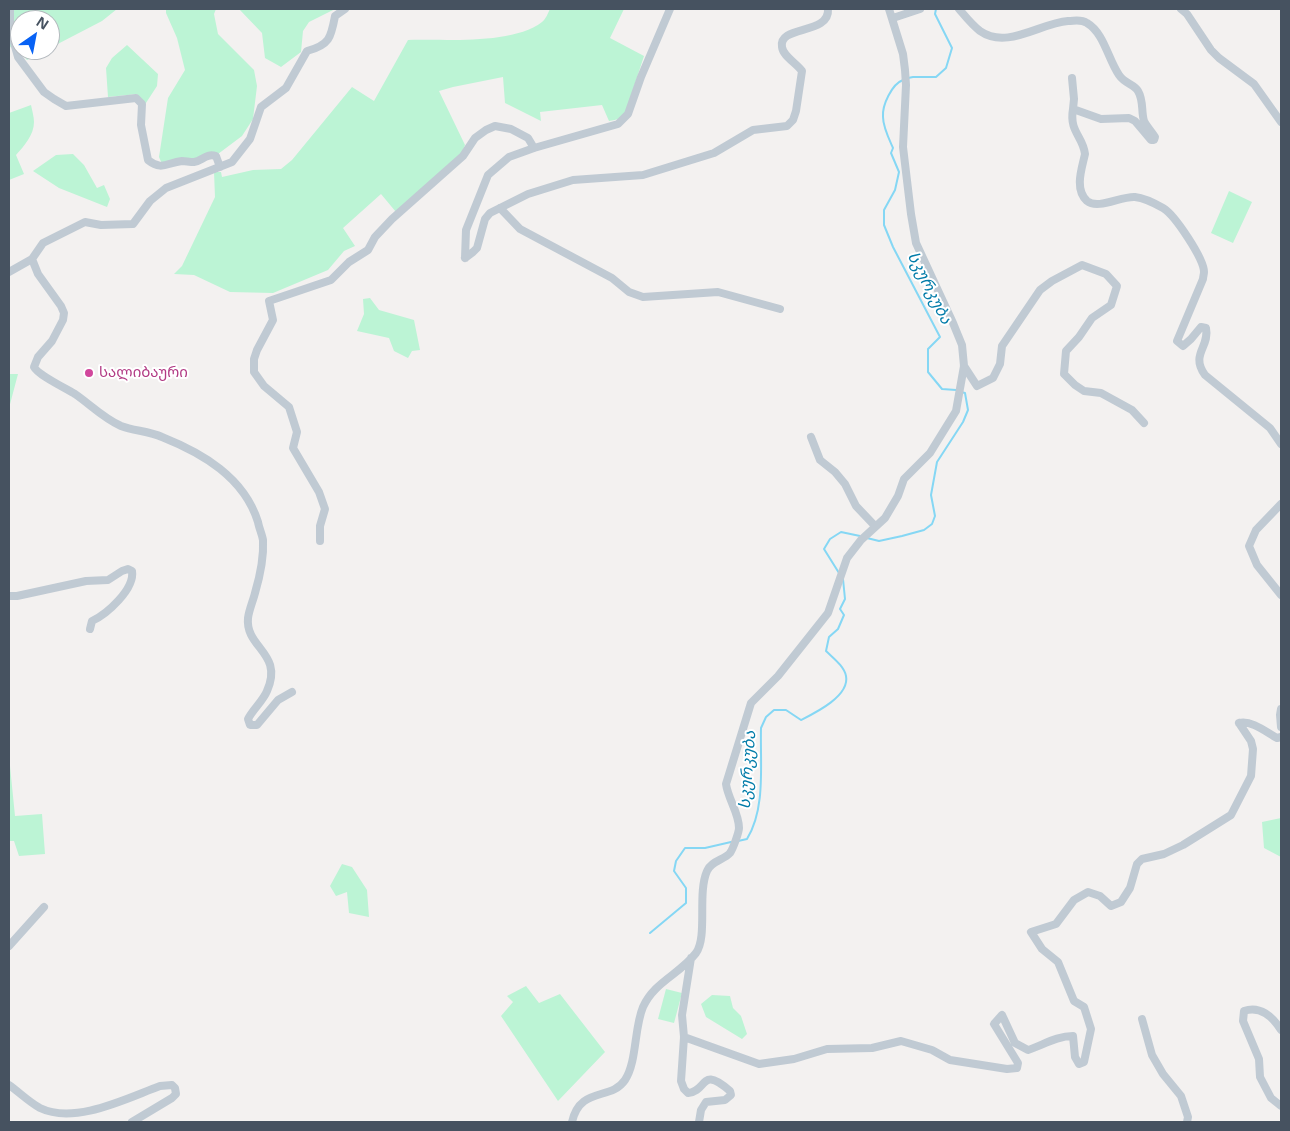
<!DOCTYPE html>
<meta charset="utf-8">
<style>
body{margin:0}
#map{position:relative;width:1290px;height:1131px;overflow:hidden;background:#f3f1f0;font-family:"Noto Sans",sans-serif}
canvas{display:block}
.frame{position:absolute;inset:0;border:10px solid #465260;pointer-events:none}
.north{position:absolute;left:10px;top:10px;width:50px;height:50px;box-sizing:border-box;background:#fff;border:1px solid #b5babf;border-radius:50%;rotate:33deg;font-size:14px;font-weight:700;line-height:20px;text-align:center;color:#465260}
.north::after{content:'';display:block;margin:auto;width:18px;height:22px;background:#0862f5;clip-path:polygon(50% 0,100% 100%,50% 72%,0 100%)}
</style>
<div id="map">
<canvas width="1290" height="1131"></canvas>
<div class="frame"></div>
<div class="north">N</div>
</div>
<script>
const c = document.querySelector('canvas').getContext('2d');
c.lineJoin = 'round';
function paint(path, color) {
  c.fillStyle = color;
  c.fill(path, 'evenodd');
}
function strokePath(path, color, width, dash) {
  c.strokeStyle = color;
  c.lineWidth = width;
  c.lineCap = dash ? 'butt' : 'round';
  c.setLineDash(dash || []);
  c.stroke(path);
}
function write(font, color, halo, rows, align = 'center') {
  c.font = font + ' "Noto Sans","Noto Sans Georgian",sans-serif';
  c.lineWidth = 4;
  c.setLineDash([]);
  c.textBaseline = 'middle';
  c.strokeStyle = halo;
  c.fillStyle = color;
  for (const [text, x, y, turn = 0] of rows) {
    c.save();
    c.translate(x, y);
    c.rotate((+turn || 0) * Math.PI / 180);
    c.textAlign = isNaN(turn) ? turn : align;
    if (halo) c.strokeText(text, 0, 0);
    c.fillText(text, 0, 0);
    c.restore();
  }
}
const green = new Path2D(`
 M9,9h108l-15,12 -52,27v-28h-30v30h26l-19,10 -7,-8 -4,-12 -7,9z
 M166,9h50l-2,5 4,20 36,36 3,16 -4,33 -11,17 -24,18 -22,6 -34,4 -3,-7 9,-59 17,-28 -8,-32 -11,-25z
 M239,9h96l-26,13 -6,9 -2,21 -20,15 -16,-9 -3,-25z
 M550,9h74l-14,29 34,18 -18,55c-3,7 -9,9 -17,10l-7,-16 -62,7 1,9 -36,-18 -2,-26 -50,10 -14,4 26,54 -4,10 -65,57 -15,-18 -38,34 12,18 -11,5 -16,19 -55,23 -43,-1 -36,-17 -20,-1 8,-8 33,-69 -1,-25h7l1,5 31,-7 28,-1 11,-9 60,-73 22,14 34,-61c37,-1 104,5 134,-18 4,-3 6,-9 8,-13z
 M127,45l31,29 -1,12 -13,20 -7,-12 -29,3 -2,-29 6,-10z
 M31,105c1,5 3,12 3,17 0,13 -10,24 -18,33l8,19 -15,6v-67z
 M73,154l11,11 13,23 7,-3 6,14 -3,8 -48,-19 -26,-17 23,-16z
 M1229,191l23,11 -19,41 -22,-10z
 M370,298l9,12 35,10 6,30 -8,1 -4,7 -14,-7 -5,-13 -32,-7 7,-17 -1,-15z
 M9,374h9l-9,34z
 M9,766h1l5,50 27,-2 3,40 -26,2 -5,-15h-5z
 M1281,818v39l-17,-9 -2,-26z
 M342,864l10,3 15,23 2,27 -20,-4 -2,-21 -11,4 -6,-10z
 M526,986l13,17 21,-9 45,58 -47,49 -57,-85 12,-14 -6,-6z
 M666,989l16,4 -8,30 -16,-4z
 M712,995l18,1 3,12 8,8 6,18 -5,5 -36,-22 -5,-13z`);
const stream = new Path2D(`
 M908,78l5,-1h23l10,-9 6,-20 -17,-34 1,-5
 M903,80c-11,4 -21,25 -20,37 0,10 6,22 10,31l-2,5 8,19 -4,18 -11,20v15l9,22 47,90 -12,12v23l14,17 14,1
 M867,538l12,3 23,-5 22,-6 8,-6 3,-8 -4,-21 6,-33 26,-40 5,-12 -3,-17 -4,-1
 M839,573l-15,-24 6,-10 11,-7 19,4
 M738,841l9,-2c19,-31 13,-75 14,-111l5,-11 8,-7h12l15,10c14,-7 49,-24 45,-44 -2,-10 -13,-18 -20,-25l3,-14 9,-8 6,-14 -4,-6 5,-10 -2,-20
 M650,933l36,-30v-15l-12,-17 2,-10 9,-13h20l26,-6`);
const minor = new Path2D(`
 M10,9v20l8,28 26,35 10,7 12,7 70,-8 6,6 -1,21 7,35c14,11 18,3 34,1 3,0 8,1 12,1 8,-1 12,-9 22,-6l4,11
 M959,9c6,7 13,16 21,22 27,19 60,-8 88,-10 7,0 13,-2 19,2 17,10 21,36 32,52 6,9 15,9 19,16 6,10 3,21 6,30 3,6 8,11 11,16l-1,3h-3l-16,-19 -6,-3 -28,1 -28,-10 1,-10 -2,-21
 M1181,9l6,5 24,36 8,8 35,26 27,38
 M893,18l27,-9
 M1073,109c-4,23 10,27 12,45 -3,14 -11,35 2,47 11,9 34,-5 48,-4 9,1 21,7 28,11 12,7 41,51 41,64 0,2 -1,5 -1,7l-26,62 6,5 8,-7 10,-12 5,1c4,19 -16,26 -1,47l65,53 11,16
 M500,208l20,21 92,49 17,14 14,5 75,-5 62,17
 M465,258l8,-6 4,-4 8,-29 5,-6 38,-19 45,-14 70,-5 71,-22 39,-23 34,-4 6,-6 3,-9 6,-40c-6,-8 -19,-15 -20,-24 -4,-22 48,-12 46,-38
 M465,258l1,-28 22,-55 21,-18 25,-9 84,-24 10,-10 13,-37 29,-68
 M32,259l6,15 23,32 3,7 -1,7 -11,21 -14,16 -4,10c4,8 31,21 41,27 16,11 28,24 46,32 13,5 28,5 41,11 40,16 82,40 96,85 1,6 4,12 5,18 1,18 -3,36 -8,53 -2,8 -6,17 -7,25 -3,30 36,35 19,73 -4,10 -14,18 -19,28l2,6h7l21,-25 14,-8
 M9,272l23,-13 11,-16 42,-21 16,3 32,-1 17,-23 16,-13 66,-26 18,-23 11,-32 25,-19 21,-37c23,-6 24,-14 28,-35l10,-7
 M964,366l13,20 16,-8 7,-14 2,-18 38,-56 12,-9 30,-16 24,9 11,12 -6,19 -19,13 -13,19 -13,14 -2,23 11,11 9,6 17,2 31,17 12,13
 M811,437l9,23 15,12 10,12 11,22 19,20
 M1281,504l-25,26 -7,16 8,19 24,30
 M320,541v-15l5,-17 -6,-17 -26,-44 4,-16 -8,-25 -25,-21 -10,-14v-13l3,-9 16,-30 -4,-19 62,-21 18,-18 19,-12 7,-13 17,-18 71,-63 12,-18 11,-8 9,-4 16,3 17,9 6,10
 M9,596h8l69,-15 22,-1 14,-9 6,-2 4,2c3,18 -25,43 -40,50l-2,8
 M1281,709l-1,6 1,12
 M1239,723c13,-3 27,9 38,15l4,-1
 M9,946l35,-39
 M691,958l-9,57 2,22 -3,44 3,8 4,4c20,-2 12,-28 42,-2l1,4 -6,5 -19,2 -5,8 -2,12
 M1142,1019l10,36 11,19 18,22 7,21 -1,5
 M1281,1030c-8,-13 -21,-25 -37,-19l-1,10 16,38 1,18 11,21 10,8
 M684,1037l75,27 35,-5 33,-10 45,-1 29,-7 31,9 18,10 57,9 10,-1 1,-5 -24,-39 8,-9 13,28 13,7c15,-5 29,-14 45,-14l2,21 4,7 5,-2 7,-33 -7,-22 -10,-6 -16,-39 -16,-13 -11,-17 25,-8 18,-24 14,-8 12,4 11,10 10,-4 9,-14 7,-24 5,-5 22,-5 19,-9 48,-30 20,-39 2,-27 -2,-8 -12,-18
 M9,1085c10,7 20,17 31,23 35,17 87,-10 120,-22l12,-1 3,3 1,6 -4,4 -40,24
 M572,1122c8,-36 39,-21 53,-42 12,-18 9,-52 18,-73 11,-25 37,-33 53,-54 12,-17 1,-59 11,-82 4,-10 17,-11 23,-18 3,-4 9,-21 9,-25 0,-15 -11,-29 -13,-44l25,-81 27,-27 50,-63 19,-55 14,-18 24,-22 13,-22 6,-17 26,-26 26,-42 8,-45 -2,-21 -9,-22 -37,-80 -5,-29 -8,-67 3,-62 -1,-15 -2,-16 -14,-45`);
const markers = [
 [89,373,5,"#d1479c"]
];
const hotelNames = [
 ["სალიბაური",99,373]
];
const waterNames = [
 ["სკურკუბა",929,288,63],
 ["სკურკუბა",748,770,-86]
];
paint(green, '#bcf4d5');
strokePath(stream, '#85d7f4', 2);
strokePath(minor, '#c0cad3', 8);
for (const [x, y, r, color] of markers) {
  const dot = new Path2D();
  dot.arc(x, y, r, 0, 2 * Math.PI);
  c.fillStyle = color;
  c.fill(dot);
  strokePath(dot, '#fff', 2);
}
write('15px', '#b23c85', '#fff', hotelNames, 'left');
write('italic 16px', '#027ca9', '#fff', waterNames);
</script>
